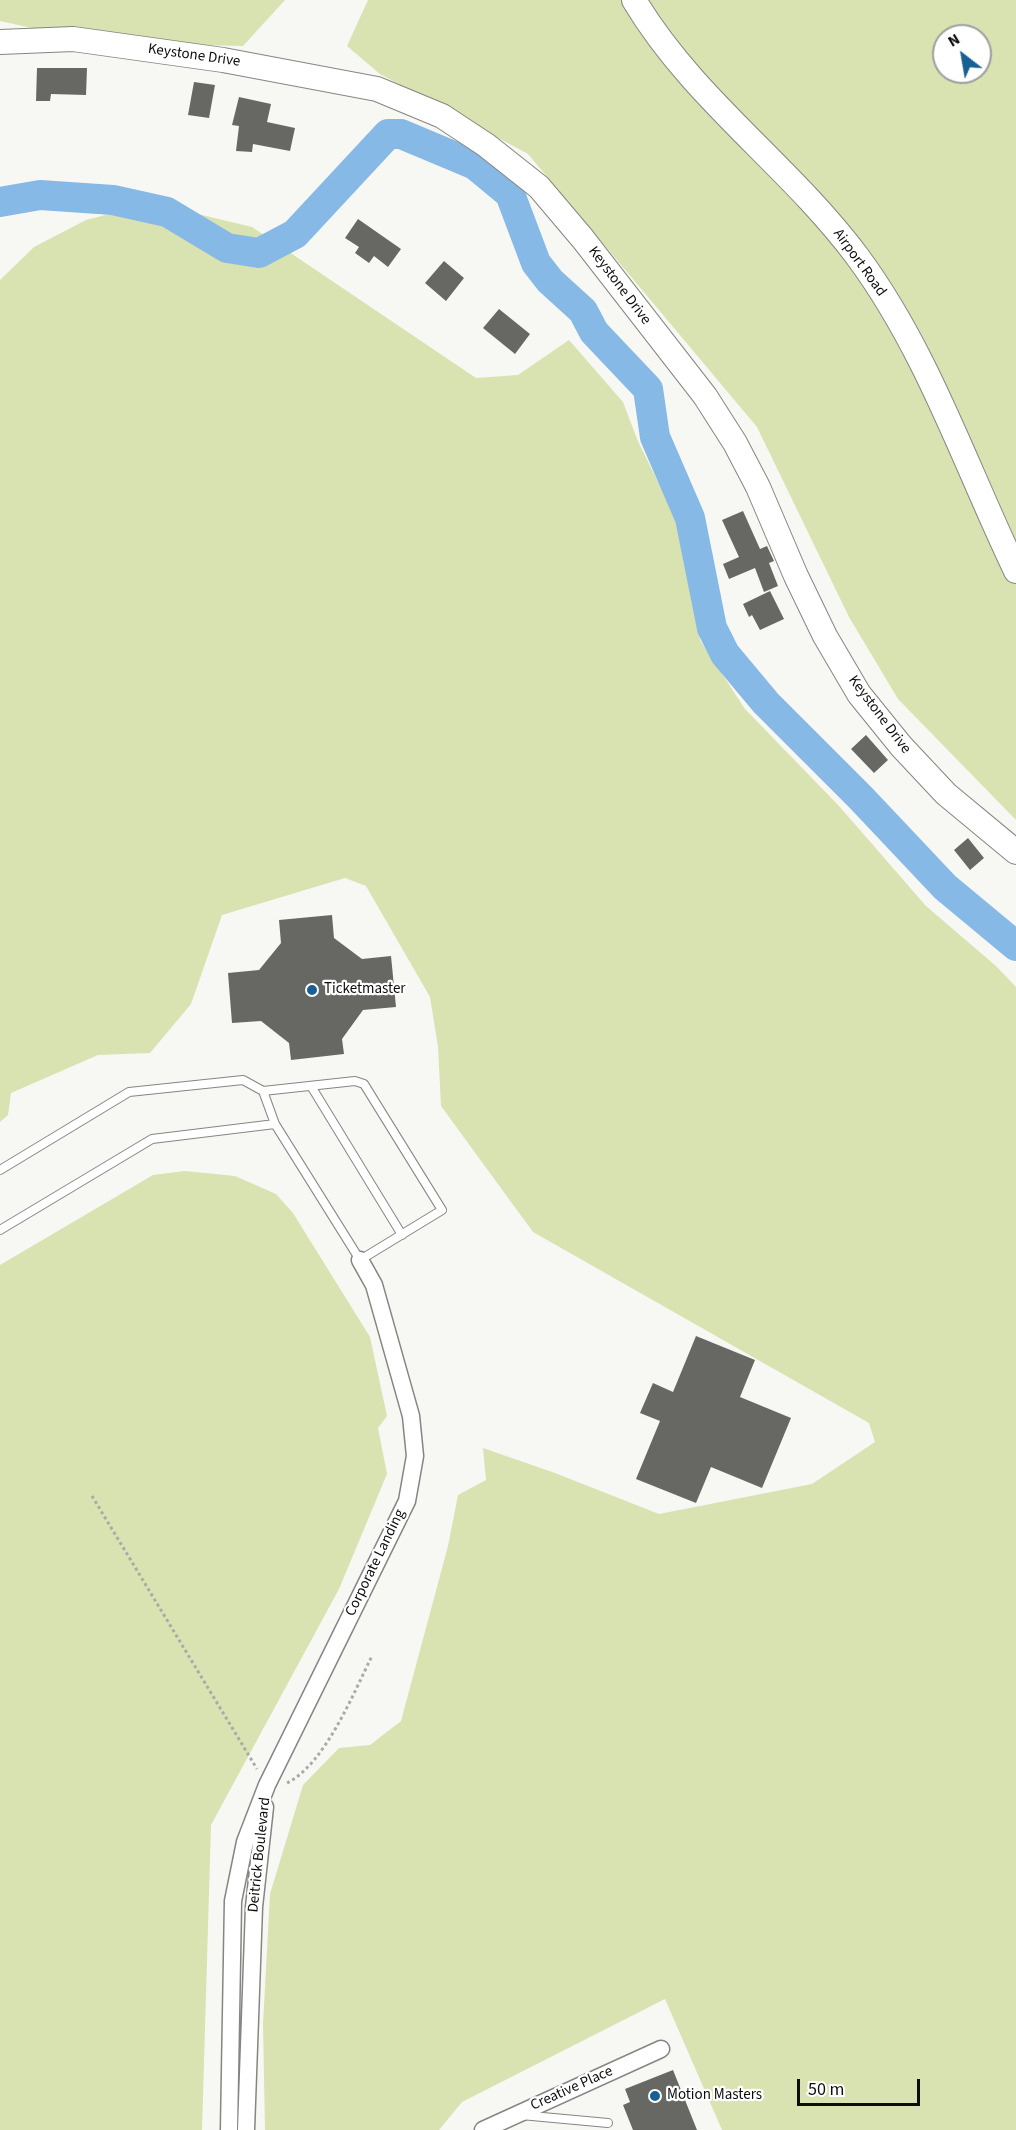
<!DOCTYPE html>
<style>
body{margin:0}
#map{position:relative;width:1016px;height:2130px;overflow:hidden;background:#f7f8f4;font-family:"Source Sans 3",sans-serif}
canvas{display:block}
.north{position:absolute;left:932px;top:24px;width:60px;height:60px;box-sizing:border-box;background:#fff;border:2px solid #9e9f9e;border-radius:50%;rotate:329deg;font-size:16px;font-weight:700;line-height:24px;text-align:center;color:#0d0e0c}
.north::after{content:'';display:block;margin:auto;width:21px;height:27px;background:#186094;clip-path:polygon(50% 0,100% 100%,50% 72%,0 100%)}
.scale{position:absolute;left:797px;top:2079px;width:123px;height:27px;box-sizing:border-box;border:3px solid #0d0e0c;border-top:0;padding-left:8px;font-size:18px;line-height:21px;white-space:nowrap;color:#0d0e0c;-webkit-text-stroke:4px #fff;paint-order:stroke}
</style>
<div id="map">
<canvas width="1016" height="2130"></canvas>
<div class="north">N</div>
<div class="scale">50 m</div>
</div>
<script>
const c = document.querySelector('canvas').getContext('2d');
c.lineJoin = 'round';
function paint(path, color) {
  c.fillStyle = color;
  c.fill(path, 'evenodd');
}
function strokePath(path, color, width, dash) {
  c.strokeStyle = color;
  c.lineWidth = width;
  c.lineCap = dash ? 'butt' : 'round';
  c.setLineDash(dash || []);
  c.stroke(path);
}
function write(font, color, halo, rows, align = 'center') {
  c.font = font + ' "Source Sans 3",sans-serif';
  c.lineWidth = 4.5;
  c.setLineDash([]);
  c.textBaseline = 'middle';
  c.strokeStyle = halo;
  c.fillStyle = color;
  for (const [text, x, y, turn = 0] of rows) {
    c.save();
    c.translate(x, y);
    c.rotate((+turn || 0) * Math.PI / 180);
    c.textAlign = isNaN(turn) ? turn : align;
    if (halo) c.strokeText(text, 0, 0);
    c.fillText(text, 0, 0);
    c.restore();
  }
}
const green = new Path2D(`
 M0,0h285l-42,46 -143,-3 -100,-22z
 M368,0h648v820l-118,-121 -49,-82 -92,-190 -229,-273 -148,-80 -33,-28zM944,36h36v36h-36z
 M152,203l100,24 224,151 42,-3 51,-35 54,62 14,37 55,113 8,88 45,69 94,97 87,100 70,60 20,21v1143h-294l-57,-131 -203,103 -23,28h-174l-2,-106 7,-130 33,-109 36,-37 31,-3 31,-24 47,-175 10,-51 28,-15 -3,-32 72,25 104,41 153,-30 63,-42 -6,-19 -336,-191 -92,-126 -3,-59 -8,-50 -64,-111 -21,-8 -123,37 -31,89 -41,49 -52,2 -87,38 -3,22 -8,7v-842l34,-33 52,-27z
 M185,1171l50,5 41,18 17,19 77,124 17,79 -9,12 9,46 -48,115 -128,236 -9,305h-202v-865l153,-90z`);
const river = new Path2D(`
 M0,202l40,-7 73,5 54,12 60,36 32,5 36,-19 93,-100h13l74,31 35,29 26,69 14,18 33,30 11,21 54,57 7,48 35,81 22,110 13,26 41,49 95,95 84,89 71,59`);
const building = new Path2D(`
 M37,68h50l-1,27 -35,-1 -1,7h-14z
 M194,82l21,3 -6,33 -21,-3z
 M239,97l32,7 -4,18 28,6 -5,23 -37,-7 -1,8 -16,-1 3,-25 -7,-1z
 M358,219l43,30 -13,18 -14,-11 -5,7 -14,-10 4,-6 -14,-9z
 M444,261l20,17 -18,23 -21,-18z
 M499,309l31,25 -15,20 -32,-26z
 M743,511l17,38 7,-3 7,15 -5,2 9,23 -14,6 -9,-24 -26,11 -6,-15 16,-7 -17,-37z
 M770,591l14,28 -24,11 -8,-15 -3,2 -6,-13z
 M866,735l22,25 -14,13 -23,-24z
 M968,838l16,20 -14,12 -16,-20z
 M332,915l2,23 28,21 29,-3 5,51 -33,3 -21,29 2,15 -53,6 -2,-17 -28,-22 -29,2 -4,-50 31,-3 22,-27 -2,-23z
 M696,1336l59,24 -15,37 51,21 -29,70 -51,-21 -15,36 -60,-24 24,-58 -20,-8 13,-30 20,9z
 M673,2070l24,60h-64l-10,-25 7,-3 -5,-13z`);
const path = new Path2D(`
 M92,1496l165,273
 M287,1783c38,-19 66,-89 85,-127`);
const lane = new Path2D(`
 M311,1086l91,149
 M0,1170l129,-78 114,-12 20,11 92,-10 9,3 78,126 -82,50 -85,-136 -12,-33
 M0,1230l152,-91 123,-15
 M521,2115l87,8`);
const street = new Path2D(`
 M229,2130l4,-229 12,-59 22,-57 140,-284 8,-45 -4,-40 -37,-131 -14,-25
 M246,2130l8,-223 11,-100
 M483,2130l178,-81`);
const secondary = new Path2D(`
 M634,0c59,99 155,165 223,256 71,96 108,209 159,315
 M0,42l73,-3 150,21 154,29 65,27 44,29 53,42 44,52 122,157 30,47 23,44 38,89 29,60 34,58 42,52 45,48 70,58`);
const markers = [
 [312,990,6,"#186094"],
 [655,2096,6,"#186094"]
];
const streetNames = [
 ["Keystone Drive",194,56,8],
 ["Airport Road",859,263,54],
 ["Keystone Drive",619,286,53],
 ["Keystone Drive",879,715,53],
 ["Corporate Landing",376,1563,-64],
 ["Deitrick Boulevard",260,1855,-84],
 ["Creative Place",572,2089,-24]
];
const poiNames = [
 ["Ticketmaster",324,990],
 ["Motion Masters",667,2096]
];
paint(green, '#d9e2b1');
strokePath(river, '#86b9e6', 30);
paint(building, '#676864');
strokePath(lane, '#858682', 10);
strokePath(street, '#858682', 19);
strokePath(secondary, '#858682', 26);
strokePath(path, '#aaaba8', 3, [3, 3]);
strokePath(lane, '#fff', 8);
strokePath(street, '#fff', 16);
strokePath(secondary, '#fff', 24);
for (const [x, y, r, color] of markers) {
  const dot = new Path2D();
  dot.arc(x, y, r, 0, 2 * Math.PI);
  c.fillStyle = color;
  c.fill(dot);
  strokePath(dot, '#fff', 2);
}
write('15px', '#0d0e0c', '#fff', streetNames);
write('15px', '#0d0e0c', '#fff', poiNames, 'left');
</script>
